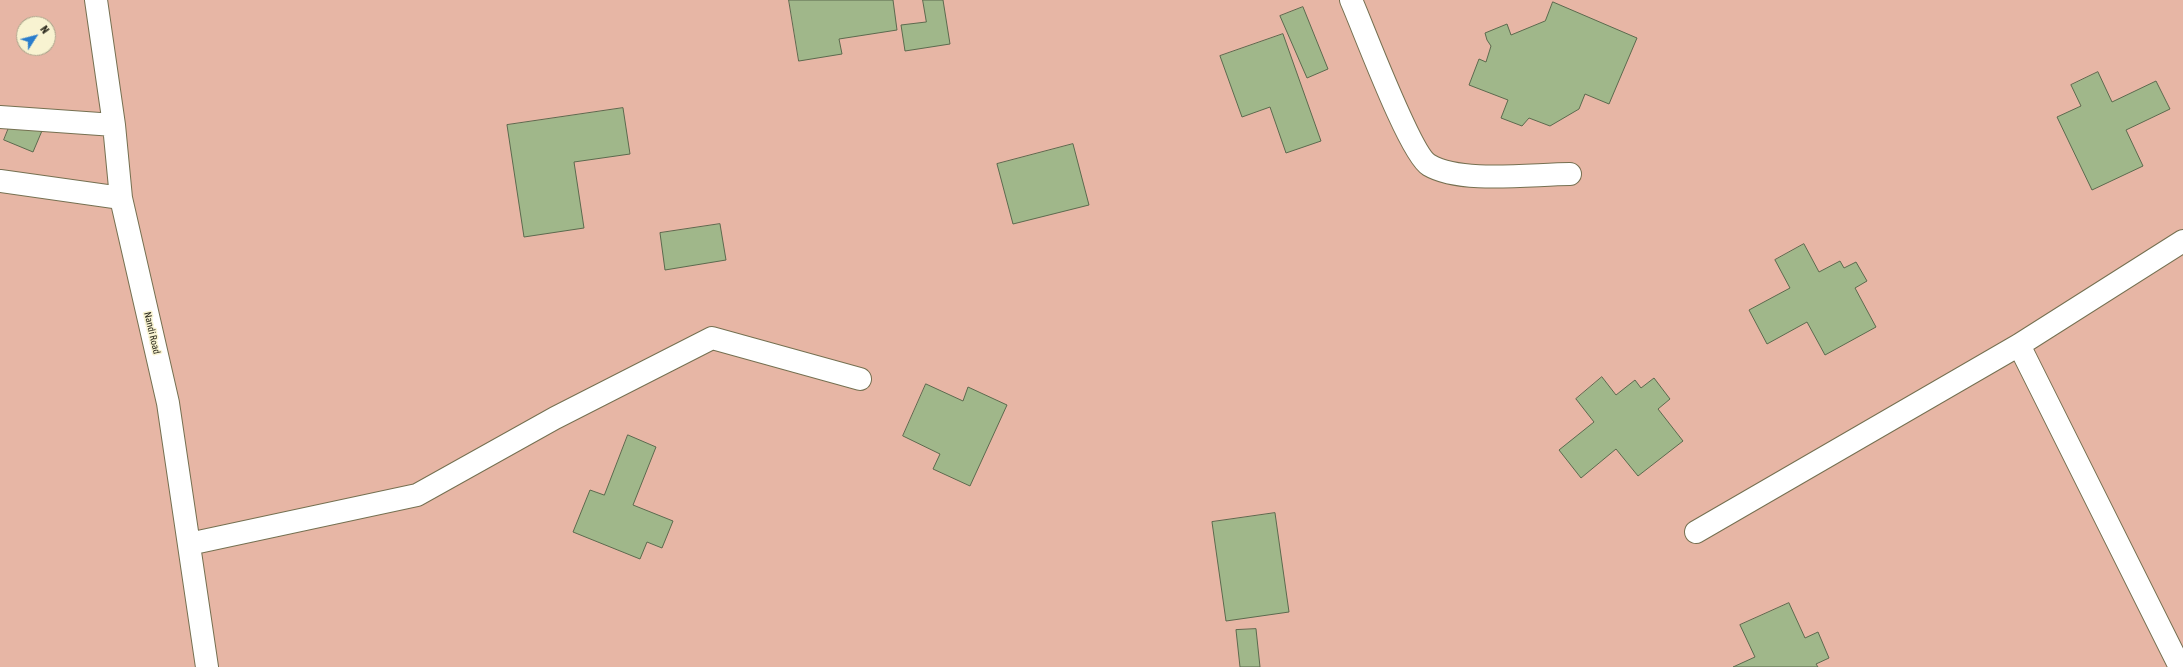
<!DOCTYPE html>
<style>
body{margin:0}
#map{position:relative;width:2183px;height:667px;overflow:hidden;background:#ebe6c4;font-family:"Asap Condensed",sans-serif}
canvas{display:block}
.north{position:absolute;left:16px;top:16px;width:40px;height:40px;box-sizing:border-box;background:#f8f3d1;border:1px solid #a8a48a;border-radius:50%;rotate:54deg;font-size:11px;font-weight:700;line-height:16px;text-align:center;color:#2f2d20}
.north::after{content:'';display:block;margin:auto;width:14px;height:18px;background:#2a7dcc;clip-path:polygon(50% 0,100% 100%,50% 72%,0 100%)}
</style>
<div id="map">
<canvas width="2183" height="667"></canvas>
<div class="north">N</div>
</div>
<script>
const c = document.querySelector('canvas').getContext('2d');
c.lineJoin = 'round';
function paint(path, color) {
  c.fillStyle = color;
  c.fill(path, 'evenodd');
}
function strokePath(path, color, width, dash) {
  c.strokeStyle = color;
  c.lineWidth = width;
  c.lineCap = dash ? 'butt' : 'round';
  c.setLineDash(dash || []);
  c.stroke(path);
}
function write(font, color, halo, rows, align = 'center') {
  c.font = font + ' "Asap Condensed",sans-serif';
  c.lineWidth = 3;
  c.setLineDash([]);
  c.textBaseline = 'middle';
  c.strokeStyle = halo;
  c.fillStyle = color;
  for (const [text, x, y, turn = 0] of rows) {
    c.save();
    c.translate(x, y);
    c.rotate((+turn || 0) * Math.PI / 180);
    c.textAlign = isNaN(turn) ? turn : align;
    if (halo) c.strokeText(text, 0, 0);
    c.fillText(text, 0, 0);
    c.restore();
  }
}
const green = new Path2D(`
 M0,0h2183v667h-2183zM24,24h24v24h-24z`);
const building = new Path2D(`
 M789,0h104l4,30 -58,9 3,15 -43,7z
 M923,0h20l7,44 -45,7 -4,-26 25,-3z
 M1553,2l84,36 -28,66 -24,-10 -6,15 -29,17 -21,-8 -7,8 -21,-8 7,-18 -39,-15 10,-26 7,3 5,-16 -4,-6 -2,-7 22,-9 4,11 34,-14z
 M1303,7l25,62 -21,9 -27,-62z
 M1283,34l38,107 -35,12 -16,-46 -28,10 -22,-61z
 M2098,72l14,30 44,-21 14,28 -44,21 17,36 -51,24 -35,-73 24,-11 -10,-21z
 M623,108l7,46 -56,8 10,66 -60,9 -17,-112z
 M14,115l30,11 -11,26 -29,-12z
 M1073,144l16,61 -76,19 -16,-60z
 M720,224l6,36 -61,10 -5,-37z
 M1804,244l15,28 21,-11 4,7 12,-6 11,19 -12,7 21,39 -51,28 -18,-33 -40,22 -18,-34 41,-22 -15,-28z
 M1602,377l14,18 19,-15 6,8 13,-10 16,21 -12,10 25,32 -45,35 -22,-27 -35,29 -22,-28 35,-28 -18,-23z
 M926,384l37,17 5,-14 39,18 -37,81 -37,-17 7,-15 -37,-18z
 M628,435l28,12 -23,58 40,16 -11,27 -15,-6 -7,17 -67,-27 17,-42 14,5z
 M1275,513l14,99 -63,9 -14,-99z
 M1789,603l16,35 13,-6 11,26 -13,6 2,3h-85l22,-10 -15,-32z
 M1256,629l4,38h-20l-4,-37z`);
const minor = new Path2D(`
 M96,0l18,125 7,73 47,205 39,264
 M1351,0c12,27 59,154 78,165 32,19 103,9 141,9
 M0,117l114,8
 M0,181l121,17
 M2019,345l161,322
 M1696,532l323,-187 164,-104
 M189,544l228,-49 138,-77 157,-80 148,41`);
const streetNames = [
 ["Nandi Road",152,333,77]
];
paint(green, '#e7b6a5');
paint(building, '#a0b78a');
strokePath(building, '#5c6a4e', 1);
strokePath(minor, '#757051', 24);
strokePath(minor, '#fff', 22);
write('10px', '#2f2d20', '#f8f3d1', streetNames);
</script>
